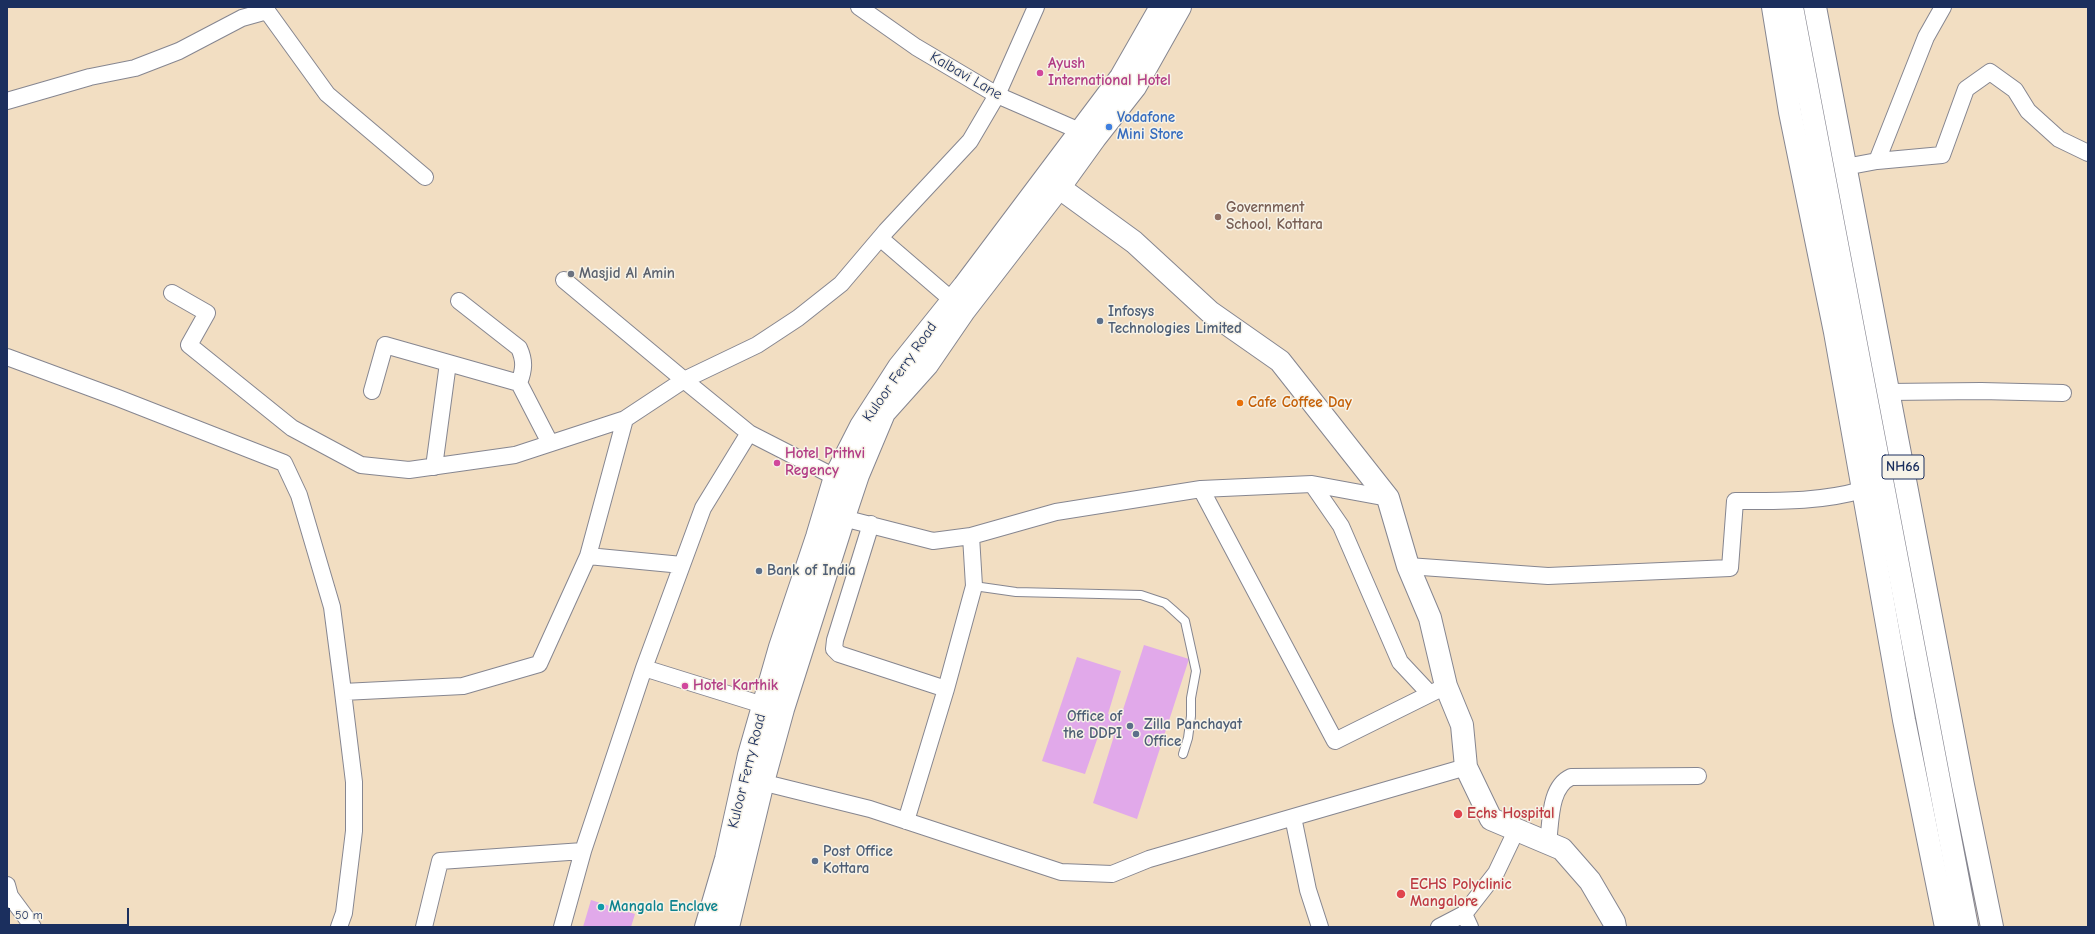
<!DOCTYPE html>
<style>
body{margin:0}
#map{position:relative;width:2095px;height:934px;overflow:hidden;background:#f2dec2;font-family:"Comic Neue",sans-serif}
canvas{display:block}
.frame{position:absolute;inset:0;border:8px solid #1b2f5e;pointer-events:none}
.scale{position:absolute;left:8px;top:908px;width:121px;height:18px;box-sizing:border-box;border:2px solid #1b2f5e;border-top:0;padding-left:5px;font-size:12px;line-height:14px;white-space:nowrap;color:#1b2f5e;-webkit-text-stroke:3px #f7f3e8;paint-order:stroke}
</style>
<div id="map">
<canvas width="2095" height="934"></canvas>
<div class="frame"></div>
<div class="scale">50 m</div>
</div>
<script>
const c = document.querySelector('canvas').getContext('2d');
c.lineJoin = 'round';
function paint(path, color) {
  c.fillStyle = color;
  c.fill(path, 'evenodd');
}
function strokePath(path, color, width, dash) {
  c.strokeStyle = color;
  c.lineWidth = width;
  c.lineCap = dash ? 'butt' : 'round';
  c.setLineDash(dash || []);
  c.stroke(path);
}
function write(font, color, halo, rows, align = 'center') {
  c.font = font + ' "Comic Neue",sans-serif';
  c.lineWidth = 3;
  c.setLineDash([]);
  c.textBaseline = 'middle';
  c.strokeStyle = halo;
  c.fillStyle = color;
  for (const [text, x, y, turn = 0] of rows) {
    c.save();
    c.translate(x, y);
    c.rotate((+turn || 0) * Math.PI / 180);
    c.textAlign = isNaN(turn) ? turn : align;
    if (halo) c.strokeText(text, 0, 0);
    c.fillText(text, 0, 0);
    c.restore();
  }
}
const building = new Path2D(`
 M1144,645l45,14 -52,160 -44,-16 21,-67 -14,-5 -15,43 -43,-13 35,-104 44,14 -13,43 12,5z
 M591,900l44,14 -4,13h-48z`);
const lane = new Path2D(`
 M974,586l42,6 125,3 24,8 8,7 12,11 11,50 -5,27v18l-3,22 -5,16`);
const street = new Path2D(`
 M267,7v4l60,83 98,83
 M859,7l57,40 81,48 92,40
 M7,101l83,-24 45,-9 44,-17 63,-33 25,-7
 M1877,161l49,-124 17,-30
 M1845,167l32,-6 65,-6 24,-66 24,-17 25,18 13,21 31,28 29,14
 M880,238l72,62
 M564,280l120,100 73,-35 41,-27 43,-34 45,-53 84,-90 27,-46 39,-88
 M172,293l35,20 -18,32 103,83 69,37 48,5 106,-15 110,-36
 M459,301l60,47c6,13 5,22 0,35l31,60
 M7,357l111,41 166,65 15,32 33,112 10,77 12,98v49l-10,82 -5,14
 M372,391l13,-46 134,38
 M1888,392l93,-1 82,2
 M749,433l-46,75 -59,160 119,37
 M434,467l14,-104
 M1312,484l29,42 59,136 30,32
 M1201,489l134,252 111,-55
 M843,518l90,23 38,-5 85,-24 145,-23 111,-5 76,14
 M871,524l-36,116 -1,9 5,5 107,35
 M682,565l-94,-9 37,-137 59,-39 65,53 86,44
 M1408,566l140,10 182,-8 5,-67c43,0 86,1 127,-11
 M343,692l120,-6 76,-22 49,-108
 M753,780l117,29 191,63 51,2 37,-15 317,-92
 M1293,817l15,73 12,37
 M906,821l40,-132 28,-103 -3,-50
 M1548,843c3,-21 1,-56 23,-66l127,-1
 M7,885l3,11 23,31
 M1464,914l6,13
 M424,927l16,-66 143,-10 61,-183
 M562,927l21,-76
 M1439,927l25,-13 32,-41 20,-42`);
const secondary = new Path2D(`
 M1773,7l17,105 45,220 69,388 42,207
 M1046,178l88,64 76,70 70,49 108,137 20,68 22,52 16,68 16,39 4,42 25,52 71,30 28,32 24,41 1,5`);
const primary = new Path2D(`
 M706,927l20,-68 23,-104 31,-108 37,-110 18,-60 26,-51 38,-59 65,-81 157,-209 40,-70
 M728,927l35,-145 20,-73 62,-195 13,-39 26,-62 43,-48 37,-54 95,-123 36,-50 40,-51 45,-80`);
const highway = new Path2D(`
 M1792,7l175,920
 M1815,7l148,778 29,142`);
const markers = [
 [1040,73,4,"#d1479c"],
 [1109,127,4,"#3f7fe0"],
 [1218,217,4,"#8d6e63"],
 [571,274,4,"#6b7280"],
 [1100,321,4,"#5c6f8a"],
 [1240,403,4,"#e8710a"],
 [777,463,4,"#d1479c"],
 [759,571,4,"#5c6f8a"],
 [685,686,4,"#d1479c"],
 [1130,726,4,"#5c6f8a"],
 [1136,734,4,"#5c6f8a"],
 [1458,814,5,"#e0444e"],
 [815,861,4,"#5c6f8a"],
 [1401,894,5,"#e0444e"],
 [601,907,4,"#0f9aa8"]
];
const shields = [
 [1903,467,42]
];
const shieldNames = [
 ["NH66",1903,467]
];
const hotelNames = [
 ["Ayush",1048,64],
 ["International Hotel",1048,81],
 ["Hotel Prithvi",785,454],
 ["Regency",785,471],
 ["Hotel Karthik",693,686]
];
const streetNames = [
 ["Kalbavi Lane",966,76,30],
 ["Kuloor Ferry Road",900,372,-55],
 ["Kuloor Ferry Road",747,771,-76]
];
const shopNames = [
 ["Vodafone",1117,118],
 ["Mini Store",1117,135]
];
const educationNames = [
 ["Government",1226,208],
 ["School, Kottara",1226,225]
];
const worshipNames = [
 ["Masjid Al Amin",579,274]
];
const serviceNames = [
 ["Infosys",1108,312],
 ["Technologies Limited",1108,329],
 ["Bank of India",767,571],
 ["Office of",1122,717,"right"],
 ["the DDPI",1122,734,"right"],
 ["Zilla Panchayat",1144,725],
 ["Office",1144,742],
 ["Post Office",823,852],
 ["Kottara",823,869]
];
const foodNames = [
 ["Cafe Coffee Day",1248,403]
];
const healthNames = [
 ["Echs Hospital",1467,814],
 ["ECHS Polyclinic",1410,885],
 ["Mangalore",1410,902]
];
const cultureNames = [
 ["Mangala Enclave",609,907]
];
paint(building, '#e1a9ea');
strokePath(lane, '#868690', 10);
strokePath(street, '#868690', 18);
strokePath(secondary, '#868690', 24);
strokePath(primary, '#868690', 24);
strokePath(highway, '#868690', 24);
strokePath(lane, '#fff', 8);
strokePath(street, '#fff', 16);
strokePath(secondary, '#fff', 22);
strokePath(primary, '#fff', 22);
strokePath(highway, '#fff', 22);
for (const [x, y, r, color] of markers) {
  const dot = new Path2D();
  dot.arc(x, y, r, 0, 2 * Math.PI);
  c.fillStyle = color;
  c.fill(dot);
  strokePath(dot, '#f7f3e8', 1.5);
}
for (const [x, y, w] of shields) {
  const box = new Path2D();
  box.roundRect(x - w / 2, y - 12, w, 24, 3);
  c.fillStyle = '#f7f3e8';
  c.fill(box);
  strokePath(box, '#1b2f5e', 1);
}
write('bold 14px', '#1b2f5e', null, shieldNames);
write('bold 15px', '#b23c85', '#f7f3e8', hotelNames, 'left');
write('15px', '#1b2f5e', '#f7f3e8', streetNames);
write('bold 15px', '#366cbe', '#f7f3e8', shopNames, 'left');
write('bold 15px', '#785e54', '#f7f3e8', educationNames, 'left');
write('bold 15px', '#5b616d', '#f7f3e8', worshipNames, 'left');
write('bold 15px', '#4e5e75', '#f7f3e8', serviceNames, 'left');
write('bold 15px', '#c56008', '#f7f3e8', foodNames, 'left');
write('bold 15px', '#be3a42', '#f7f3e8', healthNames, 'left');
write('bold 15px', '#0d838f', '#f7f3e8', cultureNames, 'left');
</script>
